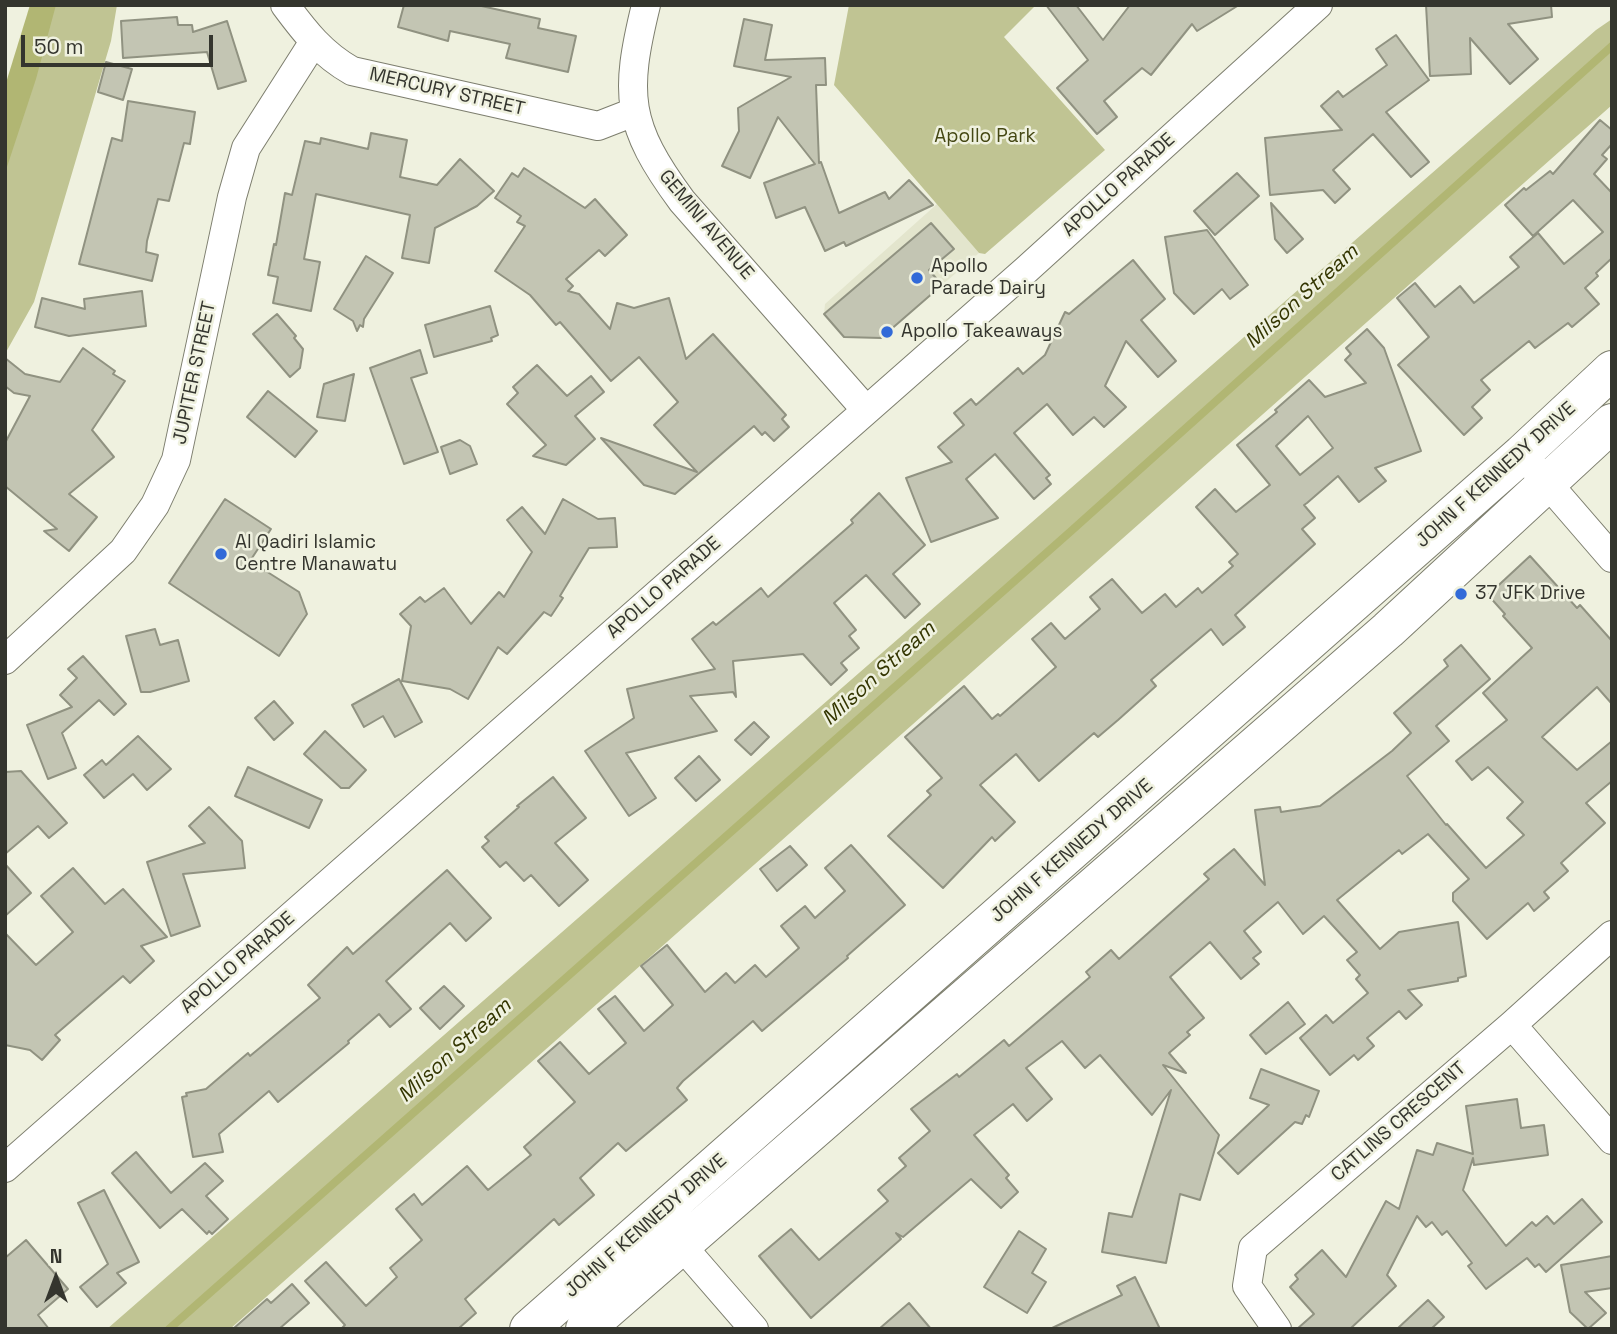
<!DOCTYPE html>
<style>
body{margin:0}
#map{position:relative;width:1617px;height:1334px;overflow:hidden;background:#eff1df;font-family:"Space Grotesk",sans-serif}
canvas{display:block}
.frame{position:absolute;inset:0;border:7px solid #34352e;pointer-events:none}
.north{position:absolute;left:21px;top:1243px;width:70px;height:70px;-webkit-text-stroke:5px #eff1df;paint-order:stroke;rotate:0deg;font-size:19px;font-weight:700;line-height:28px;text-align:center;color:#34352e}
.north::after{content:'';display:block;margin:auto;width:24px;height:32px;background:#34352e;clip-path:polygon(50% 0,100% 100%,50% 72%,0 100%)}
.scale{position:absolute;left:21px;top:35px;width:192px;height:32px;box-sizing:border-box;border:4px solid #34352e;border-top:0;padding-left:9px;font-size:21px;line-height:24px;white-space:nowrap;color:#34352e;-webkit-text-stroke:5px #eff1df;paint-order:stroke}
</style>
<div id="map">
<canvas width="1617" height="1334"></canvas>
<div class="frame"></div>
<div class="north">N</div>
<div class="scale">50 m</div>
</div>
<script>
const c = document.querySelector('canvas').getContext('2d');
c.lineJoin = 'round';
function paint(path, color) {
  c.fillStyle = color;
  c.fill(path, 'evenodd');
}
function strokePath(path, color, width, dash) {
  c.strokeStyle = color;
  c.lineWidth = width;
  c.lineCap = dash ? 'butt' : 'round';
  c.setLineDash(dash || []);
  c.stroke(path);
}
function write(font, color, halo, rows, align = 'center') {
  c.font = font + ' "Space Grotesk",sans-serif';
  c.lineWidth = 5;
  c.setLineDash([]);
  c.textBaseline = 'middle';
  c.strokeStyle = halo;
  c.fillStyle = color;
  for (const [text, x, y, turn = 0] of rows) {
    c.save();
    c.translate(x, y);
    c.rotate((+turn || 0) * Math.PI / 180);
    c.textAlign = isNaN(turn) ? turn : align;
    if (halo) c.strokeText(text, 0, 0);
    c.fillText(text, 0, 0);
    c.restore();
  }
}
const built = new Path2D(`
 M937,204l42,49 -98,85 -37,-1 -20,-23 1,-10z`);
const green = new Path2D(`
 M40,5h77l-6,36 -77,261 -29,52v-223z
 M849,5h187l-32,32 101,113 -120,104 -6,-1 -145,-168z
 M1612,19v86l-1382,1224h-123l1489,-1299z`);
const water = new Path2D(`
 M30,5h26l-20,74 -31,94v-87z`);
const stream = new Path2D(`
 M169,1329l901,-797 542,-486`);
const building = new Path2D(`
 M404,5h73l63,14 -2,9 38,8 -8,36 -62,-14 4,-14 -60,-13 -2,10 -50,-14z
 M1046,5h30l27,35 27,-35h109l-42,26 -5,-7 -41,51 -9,-7 -38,33 13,16 -20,17 -40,-46 31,-28z
 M1426,5h125l1,12 -44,7 30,35 -28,25 -40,-46 1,36 -41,2z
 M177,17l1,8h14l1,7 34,-11 19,60 -28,8 -11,-37 -84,6 -2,-37z
 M744,19l28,6 -7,35 60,-2 1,27h-10l3,78 2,-1 18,51 46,-21 4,7 20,-19 24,25 -87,41 -2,-4 -19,9 -20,-44 -29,11 -12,-35 51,-19 -37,-47 -28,61 -28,-12 17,-35 -1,-23 53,-31 -57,-11z
 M1396,35l33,45 -43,32 43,50 -18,15 -38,-43 -40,36 17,19 -15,14 -12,-13 -53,5 -5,-57 77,-8 -21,-24 17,-15 5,6 44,-32 -11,-16z
 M106,62l26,7 -9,31 -25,-8z
 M128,101l67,11 -5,32 -6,-1 -15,58 -11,-2 -11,42 -1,11 12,3 -6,26 -73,-17 33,-126 10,3z
 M1600,120l12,10v14l-10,11 5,4 -13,15 18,19v65l-16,15 2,3 -13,12 14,16 -27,23 -4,-4 -33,25 -6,-7 -48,39 9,10 -18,17 10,11 -18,17 -66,-70 31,-28 -32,-39 18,-15 20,24 25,-21 14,17 45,-36 -9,-10 28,-24 26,31 39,-32 -30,-32 -40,36 -28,-31 19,-17 2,2 24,-19 3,3z
 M371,133l36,7 -7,37 37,8 23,-26 34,32 -17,15 -42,22 -6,35 -27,-5 8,-43 -94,-21 -12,65 16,3 -9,49 -38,-8 5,-26 -10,-2 6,-31 2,1 9,-52 7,2 13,-54 15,3 1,-6 47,11z
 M524,168l61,40 10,-9 32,36 -22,21 -6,-6 -33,29 7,7 -5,5 11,3 31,35 7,-26 17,5 35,-10 17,61 27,-25 73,81 -4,4 7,8 -15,14 -9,-9 -3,3 -8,-9 -79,68 -31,-9 -43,-47 96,34 -43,-47 24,-23 -39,-45 -28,24 -51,-59 -4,3 -26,-30 -35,-24 30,-45 -8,-4 4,-6 -26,-18 17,-25 6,4z
 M1237,173l22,23 -44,39 -21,-24z
 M1271,203l32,36 -16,14 -12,-14z
 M931,223l23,26 -25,21 13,15 -61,53 -37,-1 -20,-23z
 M1207,230l41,55 -18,14 -8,-10 -28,25 -20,-21 -9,-56z
 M366,256l27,17 -29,46 -1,8 -3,-2 -3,6 -4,-10 -19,-12z
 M1133,260l32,39 -24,21 35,41 -18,16 -32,-36 -21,45 21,21 -22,20 -10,-10 -21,18 -26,-31 -33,29 36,42 -4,3 5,6 -17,15 -39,-45 -29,25 32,39 -67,24 -25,-64 46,-16 -14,-15 26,-22 -10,-12 17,-14 5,6 42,-37 5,6 22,-19 20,-43 4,2z
 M142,291l4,35 -77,10 -34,-9 7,-29 43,11 -1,-10z
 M490,306l8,29 -7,3 1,3 -58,16 -9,-32z
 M277,314l19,22 -2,2 9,11 -3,19 -10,9 -37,-43z
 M1367,329l17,19 37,103 -46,17 11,13 -27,21 -21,-26 -31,27 -3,2 11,13 -13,11 13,15 -80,71 10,12 -22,18 -12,-16 -60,51 5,6 -38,34 -20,17 -4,-4 -55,48 -23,-27 -36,31 35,37 -20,19 -3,-4 -49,51 -55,-52 43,-41 -4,-4 15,-13 -37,-41 59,-51 28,33 6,-5 2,2 56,-49 -24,-28 19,-16 14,16 35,-30 -10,-12 22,-18 30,34 23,-19 11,13 22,-19 4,5 31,-27 -4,-4 9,-8 -42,-47 19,-18 21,23 34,-27 -33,-40 40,-33 -2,-2 34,-30 16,17 41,-14 -21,-23 6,-6 -5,-6zM1308,416l25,32 -33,27 -24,-29z
 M83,348l32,23 -2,3 12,7 -33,49 22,27 -45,37 28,23 -28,34 -25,-20 13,-2 -52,-43v-43l25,-47 -16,-3 -9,-7v-28l20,16 35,8z
 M420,350l7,23 -16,5 27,74 -34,12 -34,-96z
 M537,365l30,31 24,-20 13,16 -29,24 20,23 -29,26 -33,-9 13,-11 -39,-41 11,-11 -5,-6z
 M354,374l-9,47 -28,-4 7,-33z
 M268,391l49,40 -22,26 -48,-40z
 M460,440l10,6 7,18 -27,10 -9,-27z
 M879,493l46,52 -32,29 27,30 -15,14 -39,-43 -32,28 22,27 -7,6 10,12 -18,15 6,7 -16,15 -28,-31 -70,7 3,36 -3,-5 -43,4 27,35 -91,22 30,45 -27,18 -44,-65 49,-33 -7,-29 88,-20 -23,-30 21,-17 3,3 45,-37 7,9 85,-74 -2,-3z
 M225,499l46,30 -21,32 49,31 8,22 -28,42 -110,-73z
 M563,499l35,20 17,-1 2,29 -28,1 -29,48 3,2 -12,18 -7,-4 -37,42 -9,-7 -30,52 -18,-10 -48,-8 9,-55 -11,-12 20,-17 5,5 19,-14 27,36 28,-32 5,5 28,-45 -25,-32 15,-13 23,27z
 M1530,556l47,52 3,-3 32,36v63l-15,-17 -55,50 35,33 35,-29v40l-26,22 19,20 -44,40 7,8 -24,21 5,6 -15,13 -6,-8 -41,36 -34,-38v-8l16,-14 -41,-45 -26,20 -3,-4 -62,50 43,49 19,-17 59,-10 8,54 -8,2v3l-50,9 14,15 -16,14 -7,-8 -32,27 7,8 -16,14 -4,-5 -24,20 -30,-37 26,-23 7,8 35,-30 -12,-14 4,-4 -13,-15 10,-8 -33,-36 -21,18 -25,-32 -34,29 17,21 -8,6 6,6 -18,15 -31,-37 -40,35 34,41 -17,14 3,3 -21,18 17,20 -23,-8 56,70 -19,65 -20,-6 -14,69 -64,-11 7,-39 23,4 39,-127 -19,25 -52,-60 -15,13 -23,-27 -36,27 26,31 -25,22 -14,-17 -39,31 35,40 -3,3 12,14 -17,16 -30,-29 -68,58 -7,-4 5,6 -90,79 -52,-62 32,-27 28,31 69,-59 -10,-11 28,-24 -7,-8 31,-27 -19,-22 46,-35 2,3 45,-37 5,6 81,-69 -4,-5 25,-22 8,9 90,-80 -5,-5 30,-25 31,36 -10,-75 25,-3 1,5 39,-6 72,-55 19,-18 -17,-20 54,-47 -4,-6 17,-15 29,34 -54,47 13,15 -42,35 39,49 1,-1 39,44 38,-33 -17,-17 16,-16 -35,-35 -16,13 -16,-19 51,-41 -24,-27 49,-45 -29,-32 2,-2 -17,-19z
 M155,629l5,16 18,-5 11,41 -39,11h-9l-15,-56z
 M83,656l43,48 -12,11 -15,-15 -37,33 14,35 -28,11 -21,-54 45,-18 -12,-12 17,-17 -9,-9z
 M399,679l23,43 -27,15 -12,-21 -19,11 -12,-22z
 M274,701l19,22 -19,17 -19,-22z
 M754,722l15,15 -18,18 -16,-15z
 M325,731l41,39 -17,18h-8l-37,-34z
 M138,736l33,33 -24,21 -14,-16 -29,24 -20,-23 18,-15 4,5z
 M699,756l21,24 -24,21 -21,-23z
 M248,767l74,33 -13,28 -74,-32z
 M21,771l46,52 -18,15 -11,-12 -33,28v-82z
 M553,777l33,41 -31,25 33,37 -29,26 -28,-31 -7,6 -18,-19 -6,5 -18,-20 7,-6 -4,-4 34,-30 -2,-1z
 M209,807l33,34 3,27 -62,6 17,52 -29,10 -24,-74 58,-19 -16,-17z
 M851,845l54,60 -58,51 1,2 -86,73 -9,-10 -70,60 -6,7 10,12 -61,51 -8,-8 -38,35 14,17 -35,30 -5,-6 -89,80 11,14 -18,16h-117l4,-4 -40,-44 21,-19 40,44 31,-29 -7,-9 32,-28 -26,-31 18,-15 8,11 45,-39 21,24 43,-35 -7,-8 51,-45 -37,-41 22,-19 29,32 37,-31 -28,-34 17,-13 29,35 29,-26 -32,-39 26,-21 38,47 21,-19 9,10 20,-18 11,12 33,-29 -18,-22 24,-20 10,12 30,-27 -20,-23z
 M790,846l17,19 -30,26 -17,-22z
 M5,864l26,29 -26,23z
 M73,868l32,36 18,-15 44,48 -26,9 13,15 -24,22 -7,-7 -68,59 5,5 -18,20 -12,-10 -25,-5v-112l31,32 37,-33 -32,-36z
 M447,870l44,48 -25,23 -16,-18 -64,58 25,28 -21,18 -11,-13 -31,27 1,2 -71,59 -9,-11 -50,43 4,18 -30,5 -11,-60 5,-1 -1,-3 20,-4 42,-36 2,3 70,-58 -12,-13 39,-38 6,7z
 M444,986l20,20 -24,23 -20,-21z
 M1288,1002l17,22 -39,30 -16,-19z
 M1261,1069l58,22 -10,26 -3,-2 -4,9 -7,-2 -57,52 -20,-21 51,-48 -19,-7z
 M1517,1099l4,29 23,-3 4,30 -74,10 -1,-7 -10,32 43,56 26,-24 4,4 11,-10 7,8 28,-25 20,23 -56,50 -7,-8 -4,3 -8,-9 -41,31 -18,-23 4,-3 -25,-32 -5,4 -10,-13 -6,5 -9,-11 -30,59 9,11 -46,43h-53l17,-15 -24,-27 8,-8 -3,-4 27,-25 24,27 40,-76 13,8 18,-59 16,5 4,-12 36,11 -7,-48z
 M136,1152l35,41 34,-30 18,18 -17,15 22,23 -16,15 -3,-3 -2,3 -25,-25 -22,19 -48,-55z
 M104,1190l35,72 -22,11 9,10 -29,24 -17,-20 28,-23 -30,-61z
 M1019,1231l27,18 -14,24 14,9 -19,31 -43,-26z
 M26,1240l42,49 -30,26 11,14h-44v-71z
 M1612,1256v32l-27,4 21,21 -18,16 -18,-17 -9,-47z
 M1135,1277l25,52h-110l72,-34 -5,-9z
 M292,1284l17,19 -30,26h-46l34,-30 4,4z
 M1428,1300l16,17 -13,12h-34z
 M909,1303l22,26h-52z`);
const minor = new Path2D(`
 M285,5c20,27 37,49 67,66l246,55 36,-14
 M646,5c-22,90 -20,120 36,196l184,209
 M1536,470l76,88
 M5,660l118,-109 32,-46 21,-45 56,-263 14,-49 67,-105
 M1512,1025l100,115
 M5,1168l1021,-898 292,-265
 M669,1231l85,98
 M1277,1329l-30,-43 6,-38 259,-223 100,-90`);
const secondary = new Path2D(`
 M529,1329l993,-875 90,-84
 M585,1329l803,-699 224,-207`);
const markers = [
 [917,278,7,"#326ad8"],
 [887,332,7,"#326ad8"],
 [221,554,7,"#326ad8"],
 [1461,594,7,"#326ad8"]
];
const streetNames = [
 ["MERCURY STREET",447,92,13],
 ["APOLLO PARADE",1119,185,-42],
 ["GEMINI AVENUE",706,225,50],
 ["JUPITER STREET",195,373,-78],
 ["JOHN F KENNEDY DRIVE",1496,475,-42],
 ["APOLLO PARADE",664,588,-41],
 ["JOHN F KENNEDY DRIVE",1072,851,-41],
 ["APOLLO PARADE",238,963,-41],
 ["CATLINS CRESCENT",1399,1122,-41],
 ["JOHN F KENNEDY DRIVE",646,1226,-41]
];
const parkNames = [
 ["Apollo Park",985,137]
];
const poiNames = [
 ["Apollo",931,267],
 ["Parade Dairy",931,289],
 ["Apollo Takeaways",901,332],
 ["Al Qadiri Islamic",235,543],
 ["Centre Manawatu",235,565],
 ["37 JFK Drive",1475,594]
];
const waterNames = [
 ["Milson Stream",1302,297,-42],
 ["Milson Stream",879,674,-42],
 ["Milson Stream",455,1051,-42]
];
paint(built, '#e3e5cd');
paint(green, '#c0c493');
paint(water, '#b1b673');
strokePath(stream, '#b1b673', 8);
paint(building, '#c3c5b3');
strokePath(building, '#909281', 2);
strokePath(minor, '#7d7e6e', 30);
strokePath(secondary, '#7d7e6e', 40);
strokePath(minor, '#fff', 28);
strokePath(secondary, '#fff', 38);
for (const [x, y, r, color] of markers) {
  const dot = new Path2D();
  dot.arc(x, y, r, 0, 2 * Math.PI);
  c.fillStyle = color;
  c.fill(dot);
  strokePath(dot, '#eff1df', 2.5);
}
write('19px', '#34352e', '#eff1df', streetNames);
write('19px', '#454814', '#eff1df', parkNames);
write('19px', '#34352e', '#eff1df', poiNames, 'left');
write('italic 21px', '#333500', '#eff1df', waterNames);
</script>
